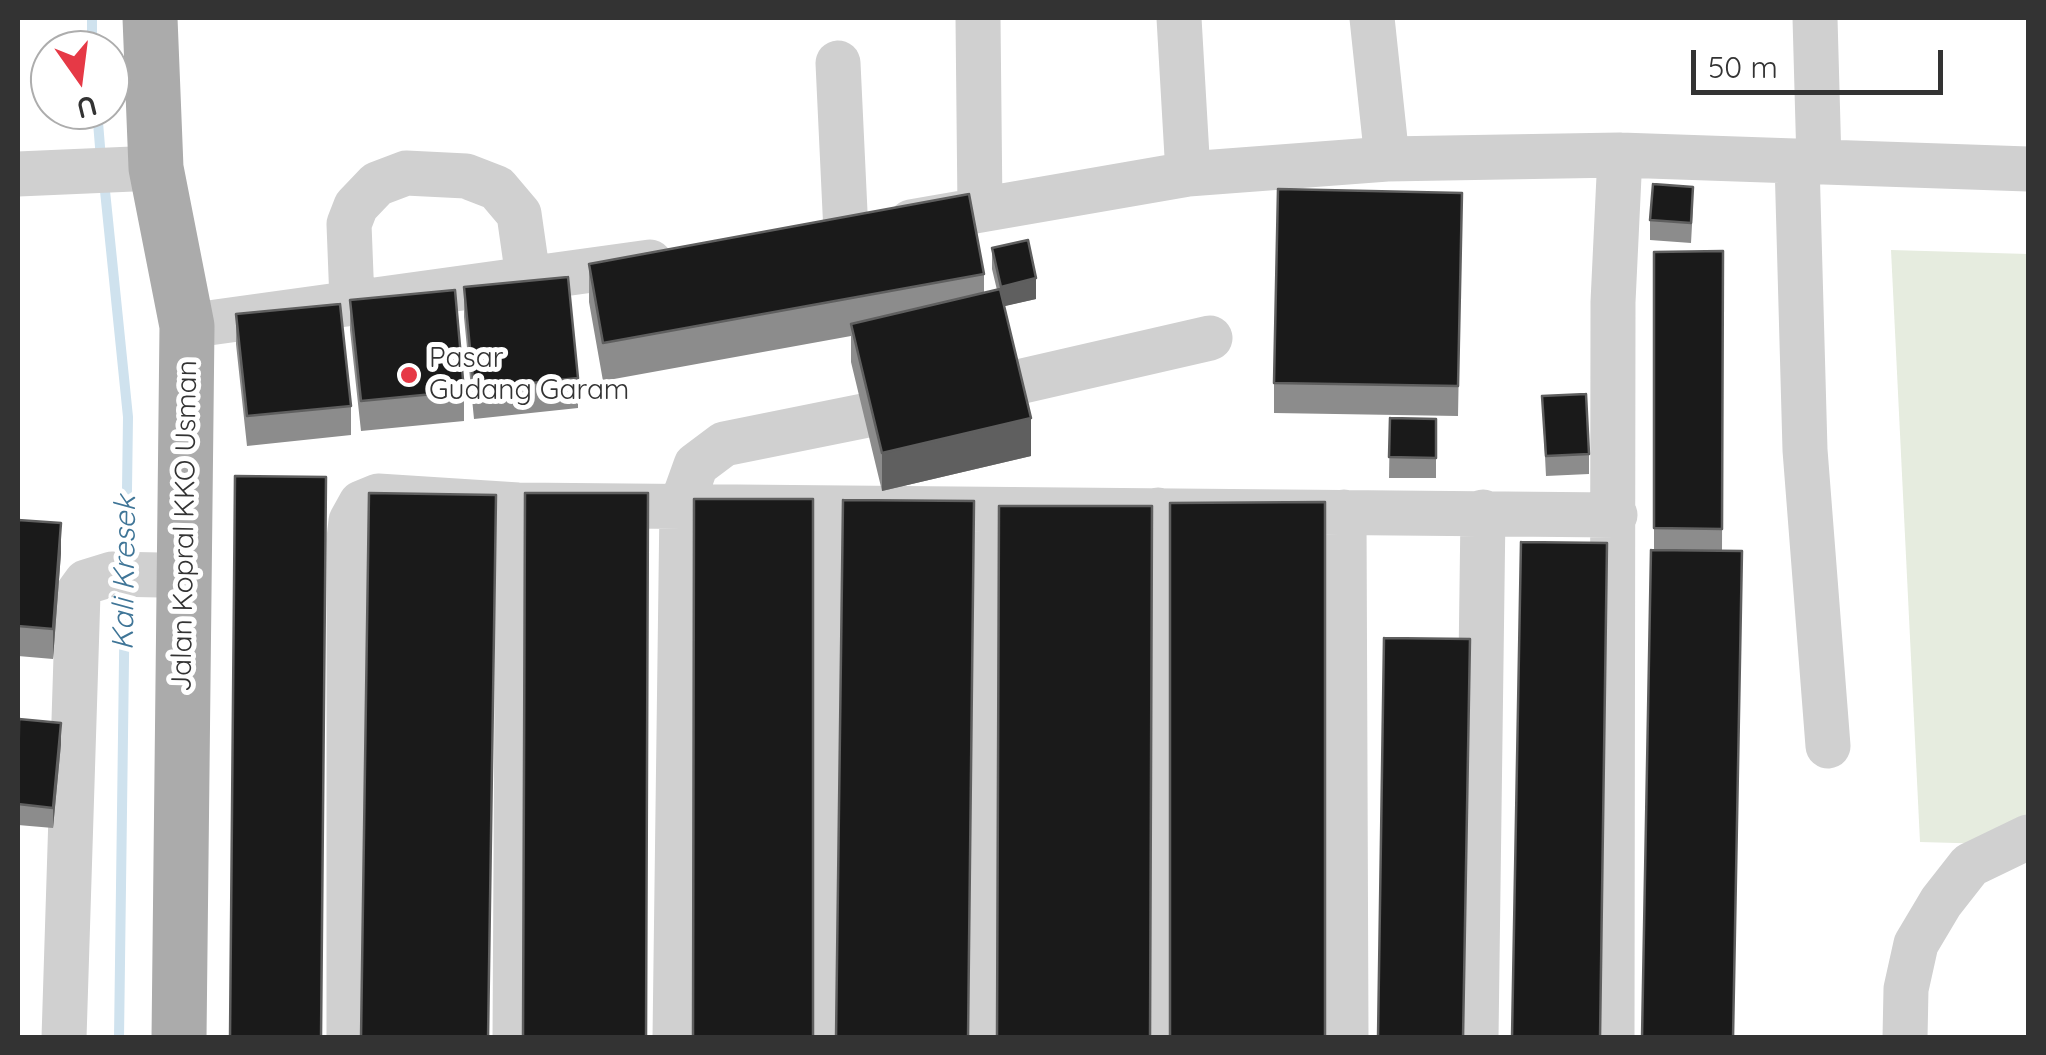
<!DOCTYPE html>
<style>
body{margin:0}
#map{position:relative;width:2046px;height:1055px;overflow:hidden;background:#fff;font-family:Quicksand,sans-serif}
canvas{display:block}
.frame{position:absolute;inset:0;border:20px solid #333;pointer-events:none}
.north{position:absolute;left:30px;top:30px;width:100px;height:100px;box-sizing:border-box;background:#fff;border:2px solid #adadad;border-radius:50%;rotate:166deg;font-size:28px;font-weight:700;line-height:40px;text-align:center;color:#333}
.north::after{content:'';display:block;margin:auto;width:35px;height:45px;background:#e63946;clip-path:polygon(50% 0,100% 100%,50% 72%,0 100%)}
.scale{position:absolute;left:1691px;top:50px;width:252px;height:45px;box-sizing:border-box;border:5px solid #333;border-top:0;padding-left:12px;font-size:30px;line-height:35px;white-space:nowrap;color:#333;-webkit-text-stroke:8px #fff;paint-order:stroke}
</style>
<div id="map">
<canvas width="2046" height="1055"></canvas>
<div class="frame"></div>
<div class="north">U</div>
<div class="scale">50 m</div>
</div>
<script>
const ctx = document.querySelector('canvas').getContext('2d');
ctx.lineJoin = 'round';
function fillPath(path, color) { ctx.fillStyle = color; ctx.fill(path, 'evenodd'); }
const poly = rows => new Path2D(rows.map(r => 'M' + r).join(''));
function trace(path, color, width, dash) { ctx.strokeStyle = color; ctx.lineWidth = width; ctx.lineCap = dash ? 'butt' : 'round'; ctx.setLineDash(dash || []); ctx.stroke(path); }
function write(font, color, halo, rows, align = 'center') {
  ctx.font = font + ' Quicksand,sans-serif'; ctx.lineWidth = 10; ctx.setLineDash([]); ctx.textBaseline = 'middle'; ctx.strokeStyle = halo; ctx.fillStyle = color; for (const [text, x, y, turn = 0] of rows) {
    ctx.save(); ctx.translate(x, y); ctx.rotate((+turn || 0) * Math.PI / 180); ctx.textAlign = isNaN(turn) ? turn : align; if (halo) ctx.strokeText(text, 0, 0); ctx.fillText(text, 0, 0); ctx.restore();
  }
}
fillPath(poly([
 [1891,250,2028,254,2028,845,1920,842]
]), '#e6ecdf');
trace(poly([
 [92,50,92,18],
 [97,110,101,159],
 [104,181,128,417,126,562],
 [119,1038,125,584]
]), '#cfe2ee', 10);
trace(poly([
 [978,18,980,210],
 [1179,18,1188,174],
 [1372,18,1387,159],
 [1815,18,1819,162],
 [838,63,846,233],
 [1797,162,1805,450,1828,746],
 [18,174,156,168],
 [911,222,1188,174,1387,159,1620,155,2028,169],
 [352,301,349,224,356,206,377,184,406,173,466,176,497,188,519,214,528,277],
 [187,326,650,262],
 [1014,383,1210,338],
 [1344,512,1346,1038],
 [64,1038,78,593,86,582,112,574,160,575,185,582],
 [349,1038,349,539,351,521,361,503,378,496,518,505,1615,515],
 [515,1038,518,505],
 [675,1038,682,504,696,465,724,444,863,416],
 [827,1038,831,508],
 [982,1038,987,511],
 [1155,1038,1158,510],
 [1476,1038,1483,512],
 [1612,1038,1613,302,1620,155],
 [1905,1038,1906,989,1916,944,1941,902,1970,865,2028,837]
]), '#d0d0d0', 45);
trace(poly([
 [150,18,156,168,187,326,179,1038]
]), '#ababab', 55);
fillPath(poly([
 [1462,193,1458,416,1274,413,1274,383],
 [1693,207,1691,243,1650,240,1650,220],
 [992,248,1036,299,1004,306,1031,456,882,491,851,362,851,336,603,381,589,302,589,264,984,274,984,293,997,290,992,269],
 [1723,251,1722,551,1654,550,1654,252],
 [464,287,578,378,578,408,474,419,464,317],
 [350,300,464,391,464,421,361,431,350,330],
 [236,314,351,406,351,435,247,446,236,344],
 [1542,396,1589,454,1589,474,1546,476],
 [1390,418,1436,419,1436,478,1389,478],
 [18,520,61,553,53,659,18,656],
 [18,733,61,744,53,828,18,825]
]), '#8c8c8c');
fillPath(poly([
 [1036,278,1036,299,1001,307,1001,287],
 [1031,418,1031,456,882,491,882,453],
 [61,523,61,553,53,659,53,629],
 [61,723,61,744,53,828,53,808]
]), '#5f5f5f');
const building = poly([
 [1653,184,1693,187,1691,223,1650,220,1653,184],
 [1278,189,1462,193,1458,386,1274,383,1278,189],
 [969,194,984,274,603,343,589,264,969,194],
 [1028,240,1036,278,1001,287,992,248,1028,240],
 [1723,251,1722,529,1654,528,1654,252,1723,251],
 [568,277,578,378,474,389,464,287,568,277],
 [1000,289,1031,418,882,453,851,324,1000,289],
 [455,290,464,391,361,401,350,300,455,290],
 [340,304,351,406,247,416,236,314,340,304],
 [1586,394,1589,454,1546,456,1542,396,1586,394],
 [1390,418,1436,419,1436,458,1389,457,1390,418],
 [235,476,326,477,321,1038,230,1038,235,476],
 [369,493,496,495,488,1038,361,1038,369,493],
 [525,493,648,493,646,1038,523,1038,525,493],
 [694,499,813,499,813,1038,693,1038,694,499],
 [843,500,974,501,968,1038,836,1038,843,500],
 [1325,502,1325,1038,1170,1038,1170,503,1325,502],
 [999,506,1152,506,1150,1038,997,1038,999,506],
 [18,520,61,523,53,629,18,626,18,520],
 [1521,542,1607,543,1600,1038,1512,1038,1521,542],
 [1651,550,1742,551,1733,1038,1642,1038,1651,550],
 [1384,638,1470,639,1463,1038,1378,1038,1384,638],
 [19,719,61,723,53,808,18,804,19,719]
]);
fillPath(building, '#1a1a1a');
trace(building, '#5f5f5f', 2.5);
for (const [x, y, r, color] of [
 [409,375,10,"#e63946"]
]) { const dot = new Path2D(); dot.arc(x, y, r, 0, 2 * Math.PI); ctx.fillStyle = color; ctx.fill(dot); trace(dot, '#fff', 4); }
write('28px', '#333', '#fff', [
 ["Pasar",429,359],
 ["Gudang Garam",429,391]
], 'left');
write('28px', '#333', '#fff', [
 ["Jalan Kopral KKO Usman",185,526,-89]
]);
write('italic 30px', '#3f7597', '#fff', [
 ["Kali Kresek",125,573,-89]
]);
</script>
